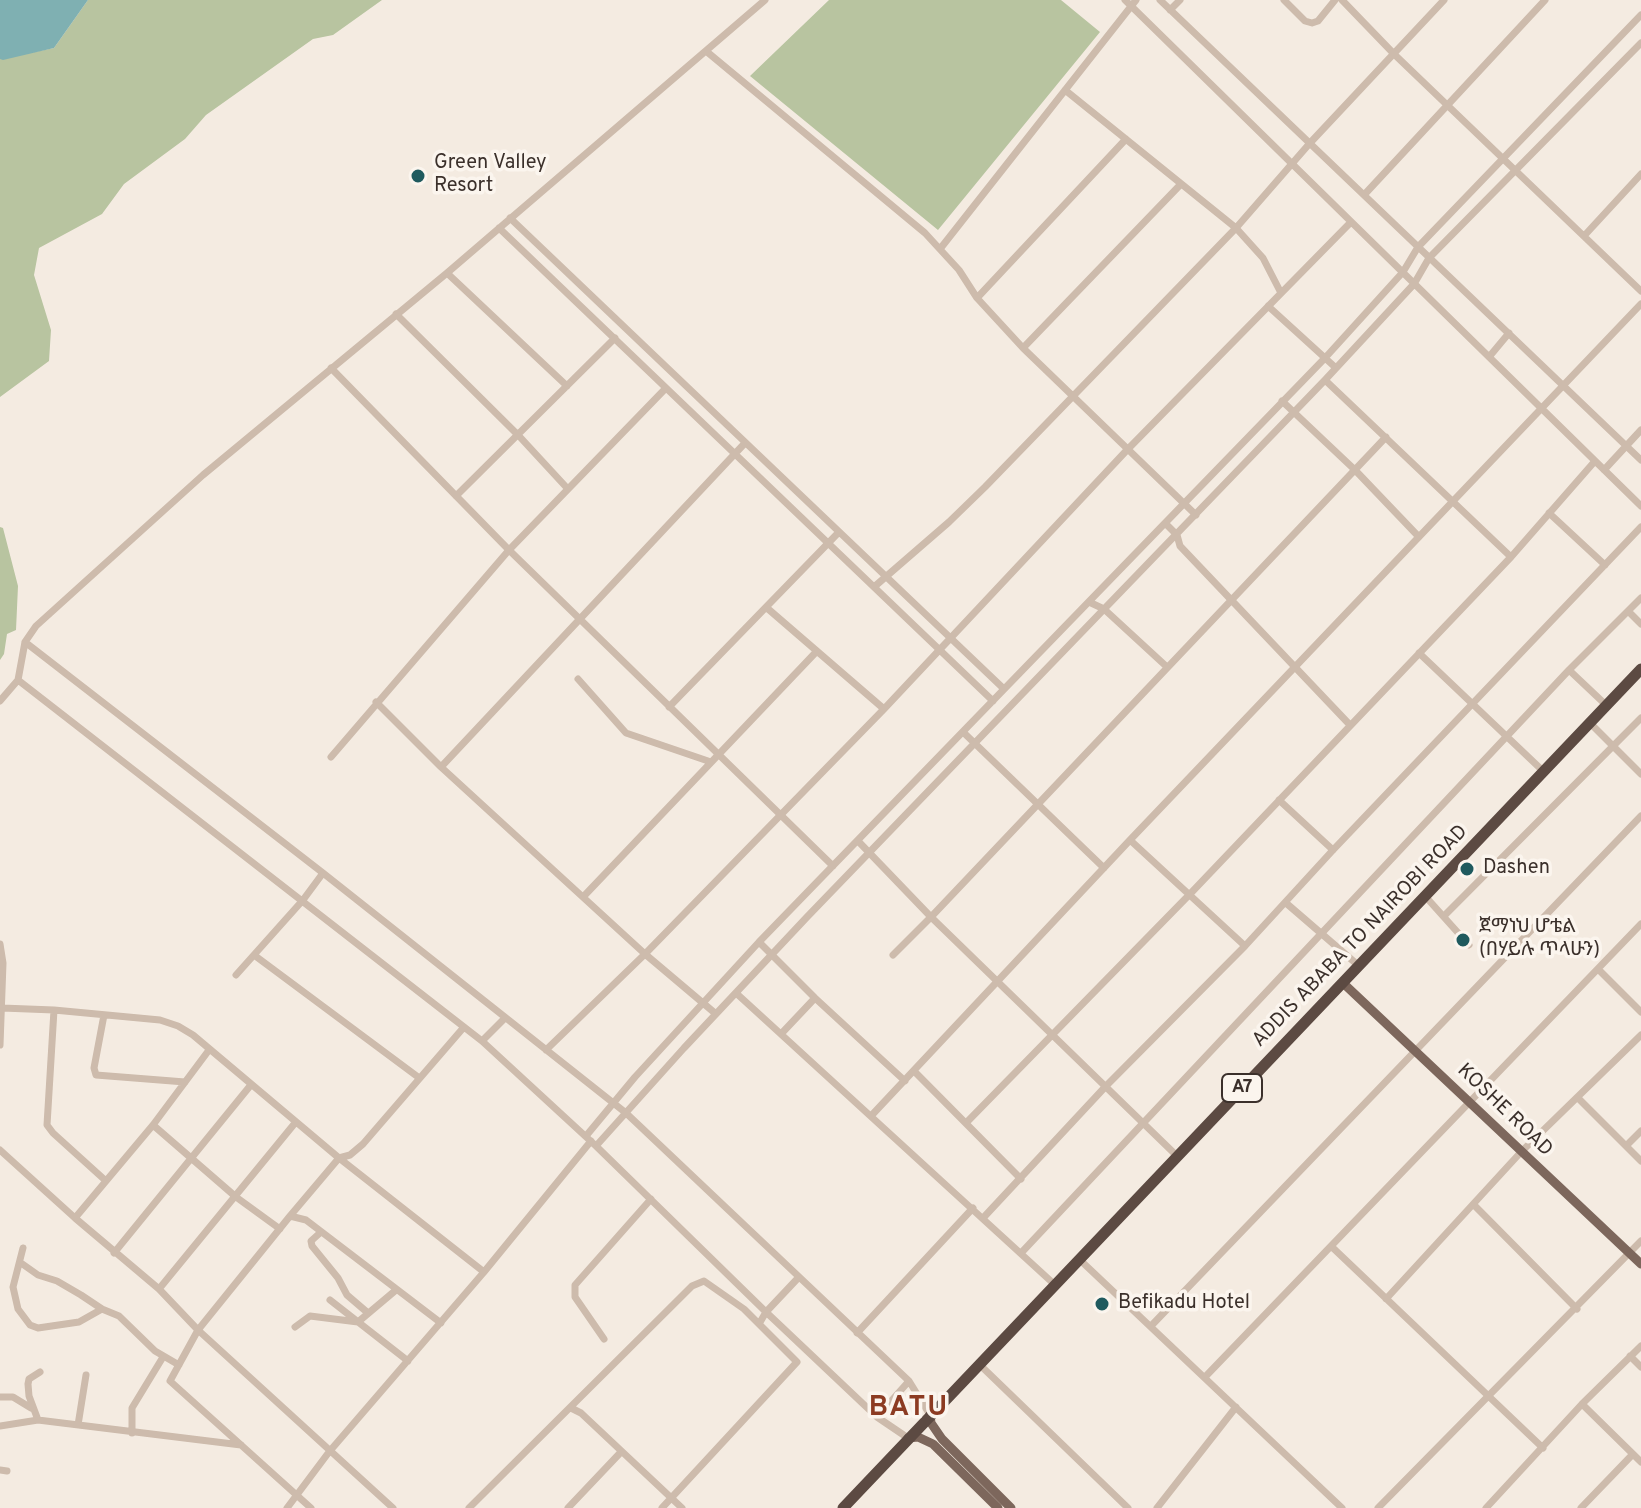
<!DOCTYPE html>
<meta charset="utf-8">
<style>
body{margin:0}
canvas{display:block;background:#f4ebe1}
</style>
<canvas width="1641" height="1508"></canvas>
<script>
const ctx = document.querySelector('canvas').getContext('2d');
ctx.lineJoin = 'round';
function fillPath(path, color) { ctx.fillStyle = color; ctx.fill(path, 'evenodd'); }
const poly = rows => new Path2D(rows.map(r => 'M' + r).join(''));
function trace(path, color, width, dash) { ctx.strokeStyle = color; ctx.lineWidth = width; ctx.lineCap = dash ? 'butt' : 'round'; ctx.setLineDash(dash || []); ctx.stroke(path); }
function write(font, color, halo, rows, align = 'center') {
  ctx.font = font + ' Overpass,"Noto Sans Ethiopic",sans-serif'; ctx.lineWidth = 7; ctx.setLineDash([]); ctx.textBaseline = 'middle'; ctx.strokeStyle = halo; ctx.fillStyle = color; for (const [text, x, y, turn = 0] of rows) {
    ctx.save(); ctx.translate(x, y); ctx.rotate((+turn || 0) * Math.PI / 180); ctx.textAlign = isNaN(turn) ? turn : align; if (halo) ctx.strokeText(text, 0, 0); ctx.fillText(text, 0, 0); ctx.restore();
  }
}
fillPath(poly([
 [88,0,382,0,333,35,313,39,206,115,185,139,124,184,102,214,39,248,34,275,51,330,49,361,0,397,0,59,54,48],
 [829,0,1061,0,1100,32,938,230,750,76],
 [0,527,3,528,18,586,16,630,7,634,4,654,0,660]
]), '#b8c4a0');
fillPath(poly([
 [0,0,88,0,54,48,3,60,0,59]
]), '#7fb0b2');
trace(poly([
 [1125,0,1641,506],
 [1160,0,1641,460],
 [1284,0,1305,21,1312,23,1318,21,1335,0],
 [1342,0,1395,55,1641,291],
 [1170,10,1180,0],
 [706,51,925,233,959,270,977,298,1023,348,1196,515],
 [1065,90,1236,228,1263,258,1281,293],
 [1364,195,1545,0],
 [510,218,1004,689],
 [499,228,993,701],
 [1584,236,1641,174],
 [940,249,1136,0],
 [447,273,567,386],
 [977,298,1126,139],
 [1268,306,1336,368],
 [396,314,519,436,567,488],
 [1023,348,1181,184],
 [1489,357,1509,333],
 [331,368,509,550,833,866],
 [1325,380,1511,557],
 [1282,401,1355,470,1419,537],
 [1604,470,1641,430],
 [456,496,615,338],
 [1549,513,1605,565],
 [1166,524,1177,535,1180,546,1350,725],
 [874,587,949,522,985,487,1236,228,1310,143,1444,0],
 [1089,602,1104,609,1167,667],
 [767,608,884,709],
 [1628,611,1641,624],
 [25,642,323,873,626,1113,909,1381,930,1415],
 [1419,653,1543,771],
 [1569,670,1606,705],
 [578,679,626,733,711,762],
 [18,680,482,1041,596,1146,766,1312,877,1417,908,1438],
 [0,701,18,680,25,642,36,626,203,475,447,273,765,0],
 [376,702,441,767,645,954,716,1014],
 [669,707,839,532],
 [1589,722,1641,774],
 [963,732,1104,868],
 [331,757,509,550,666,388],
 [441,767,745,443],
 [1279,800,1333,850],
 [1130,840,1245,946],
 [858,841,931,917,1177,1156],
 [584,896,817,651],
 [1425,896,1469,945],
 [1286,903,1359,966],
 [1444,916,1641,718],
 [759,942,815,998,905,1081],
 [0,944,3,963,0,1045],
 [254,955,418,1077],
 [893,955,931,917,1386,437],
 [1598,969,1641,1012],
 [236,975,303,900,323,873],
 [736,993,1054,1284],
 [2,1008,54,1010,160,1020,178,1026,193,1035,339,1158,484,1272],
 [54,1010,47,1125,53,1133,106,1181],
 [104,1015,94,1068,96,1075,185,1082],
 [781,1034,815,998],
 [482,1041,505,1018],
 [546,1050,645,954,884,709,1127,450,1351,222],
 [914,1071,1021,1179],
 [1578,1098,1641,1161],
 [871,1116,1130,840,1641,304],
 [966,1123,1190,894,1511,557,1595,461],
 [153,1125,236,1197,280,1229],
 [586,1136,635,1077,759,942,1325,358,1403,272,1418,247,1641,15],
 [596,1146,684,1048,807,917,1325,380,1414,284,1429,258,1641,43],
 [1626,1146,1641,1131],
 [0,1150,75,1218,159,1289,198,1330,393,1508],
 [1474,1205,1577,1309],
 [290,1216,306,1220,441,1323],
 [984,1217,1106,1086,1245,946,1333,850,1641,527],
 [75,1218,153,1125,209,1050],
 [321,1232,311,1241,312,1246,338,1278,347,1295,368,1313],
 [1332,1247,1543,1448],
 [1022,1252,1569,670,1641,598],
 [114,1253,250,1086],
 [1079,1259,1342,1508],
 [21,1263,38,1275,57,1281,81,1295,102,1309,79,1322,38,1328,30,1325,18,1309,13,1287,23,1248],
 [159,1289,295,1123],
 [1386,1299,1521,1152,1641,1035],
 [330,1300,408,1361],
 [102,1309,119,1316,155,1351,179,1365],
 [759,1324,766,1312,799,1277],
 [1151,1326,1641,816],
 [295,1327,310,1316,358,1322,396,1290],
 [857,1333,973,1208],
 [604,1339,575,1297,575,1285,651,1199],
 [1630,1356,1641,1367],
 [979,1364,1128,1508],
 [1205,1377,1641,924],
 [0,1397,13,1397,31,1408],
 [1582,1404,1641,1462],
 [571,1408,581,1413,682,1508],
 [877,1417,909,1381],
 [38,1420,29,1396,28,1384,29,1379,40,1372],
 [78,1425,86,1375],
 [0,1426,38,1420,241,1445],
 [132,1433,132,1408,163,1357],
 [0,1470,7,1471],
 [287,1508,329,1452,484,1272,591,1141],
 [311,1508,170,1381,198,1330,290,1216,339,1158,350,1155,363,1144,464,1027],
 [469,1508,692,1286,704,1281,744,1309,797,1362,662,1508],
 [568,1508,621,1452],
 [1157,1508,1236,1407],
 [1378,1508,1641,1241],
 [1486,1508,1582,1404,1641,1346],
 [1581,1508,1633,1454]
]), '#cdbbac', 7);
trace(poly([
 [1343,983,1641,1264],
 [930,1415,931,1423,942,1439,1011,1508],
 [908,1438,918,1437,933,1444,998,1508]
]), '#7d675c', 9);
trace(poly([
 [843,1508,1641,669]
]), '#5c4a42', 11);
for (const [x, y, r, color] of [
 [418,176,8,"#1f5a5e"],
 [1467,869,8,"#1f5a5e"],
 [1463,940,8,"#1f5a5e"],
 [1102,1304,8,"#1f5a5e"]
]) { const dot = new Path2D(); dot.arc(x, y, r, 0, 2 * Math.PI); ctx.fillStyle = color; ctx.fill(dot); trace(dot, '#fbf5ee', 3); }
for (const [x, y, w] of [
 [1242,1088,40]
]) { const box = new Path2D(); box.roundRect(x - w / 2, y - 14, w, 28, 6); ctx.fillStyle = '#fbf5ee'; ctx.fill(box); trace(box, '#3b302b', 2); }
write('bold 18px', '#3b302b', null, [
 ["A7",1242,1088]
]);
write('20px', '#3b302b', '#fbf5ee', [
 ["Green Valley",434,164],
 ["Resort",434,187],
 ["Dashen",1483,869],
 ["ጀማነህ ሆቴል",1479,928],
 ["(በሃይሉ ጥላሁን)",1479,951],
 ["Befikadu Hotel",1118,1304]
], 'left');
write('20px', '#3b302b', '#fbf5ee', [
 ["ADDIS ABABA TO NAIROBI ROAD",1361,937,-46],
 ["KOSHE ROAD",1504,1111,44]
]);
ctx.letterSpacing = '2px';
write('bold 28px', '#8c3b22', '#fbf5ee', [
 ["BATU",909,1409]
]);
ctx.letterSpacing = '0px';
</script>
